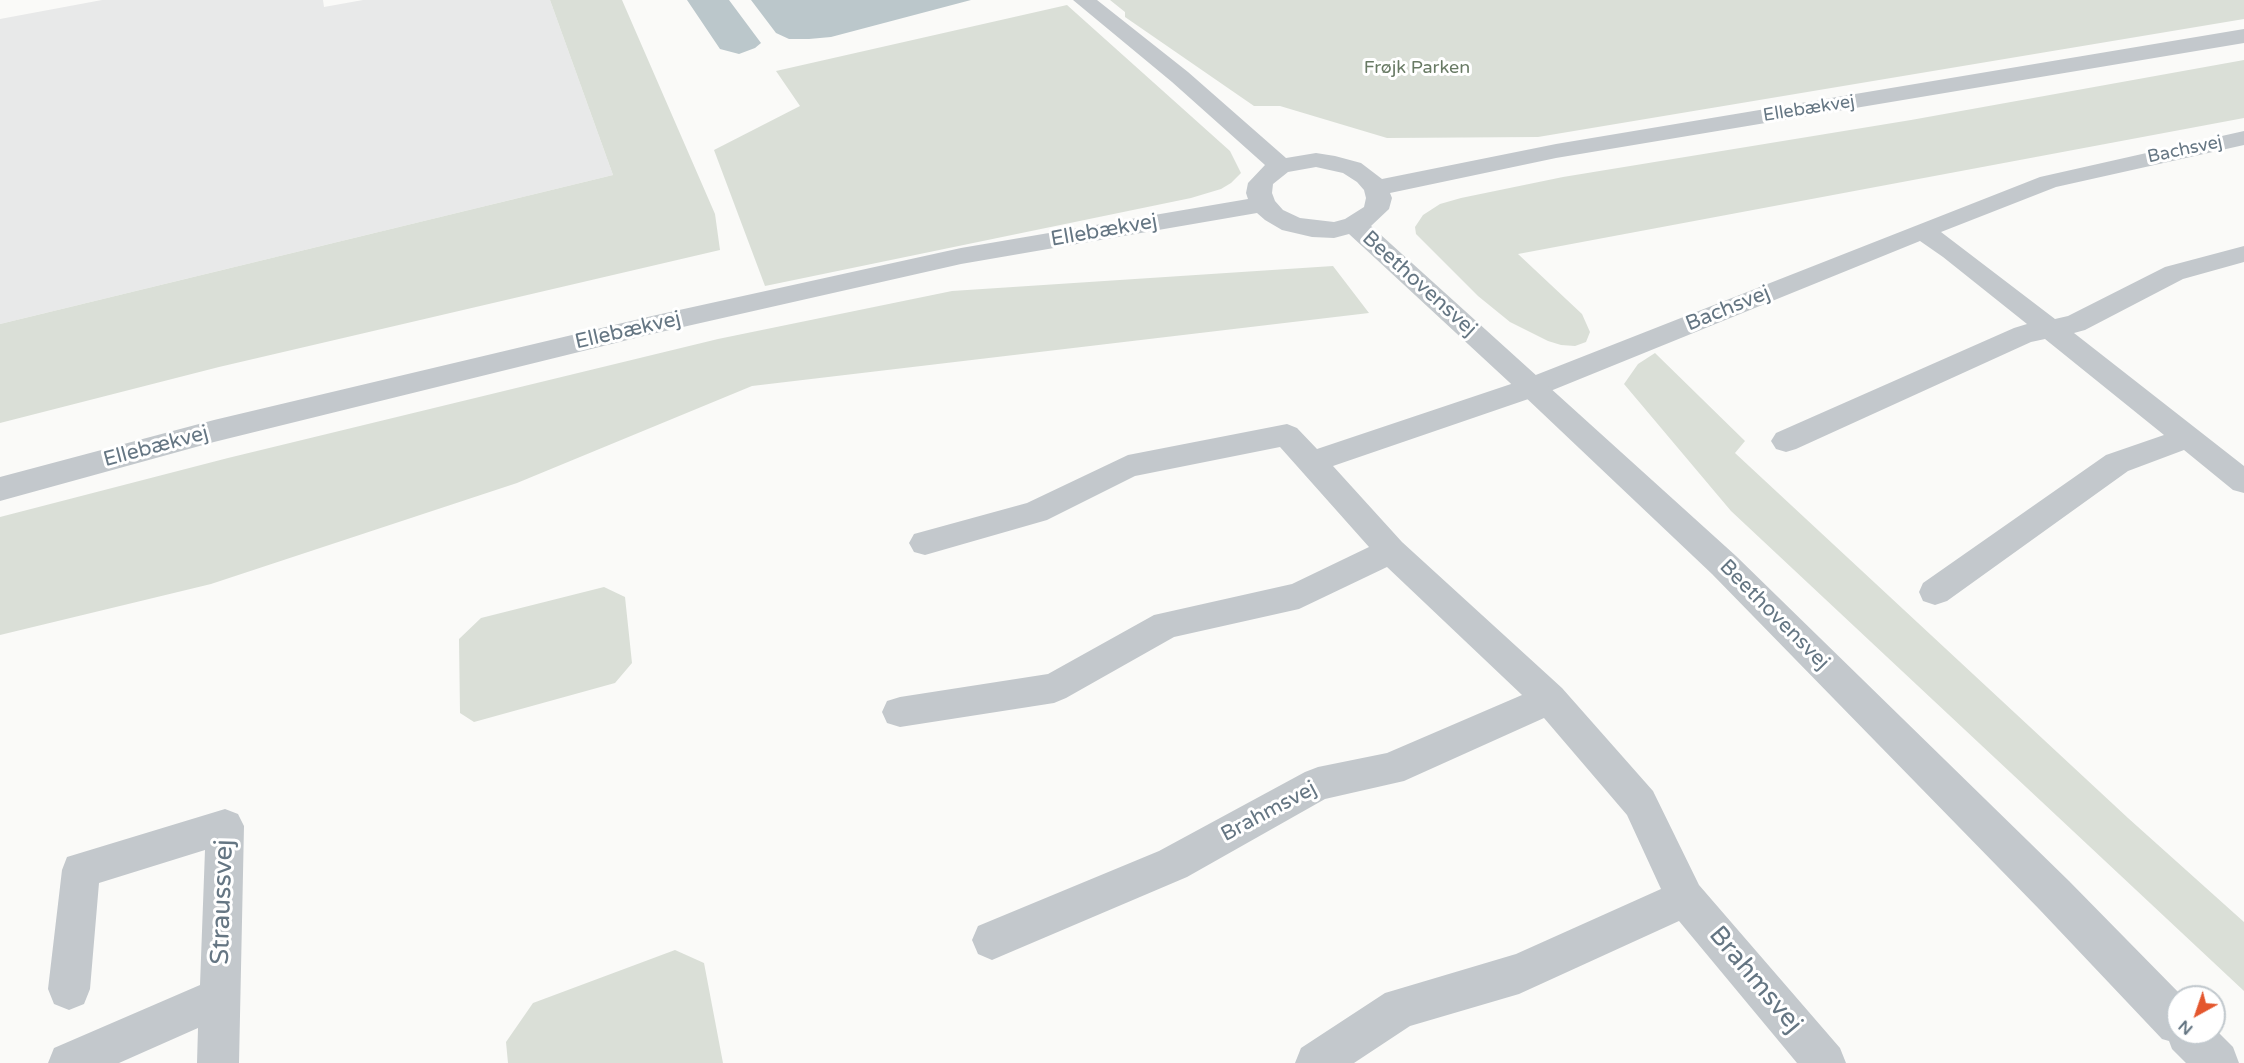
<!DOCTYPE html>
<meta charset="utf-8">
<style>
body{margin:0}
#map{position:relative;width:2244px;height:1063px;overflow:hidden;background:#fafaf8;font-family:"Varela Round",sans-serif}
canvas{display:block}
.north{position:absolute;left:2166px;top:985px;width:60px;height:60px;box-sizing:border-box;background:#fff;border:2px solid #c1c8cd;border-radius:50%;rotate:220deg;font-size:16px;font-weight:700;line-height:24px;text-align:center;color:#657683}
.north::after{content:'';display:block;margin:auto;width:21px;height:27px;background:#e4572e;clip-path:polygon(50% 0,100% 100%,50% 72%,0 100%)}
</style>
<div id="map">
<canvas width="2244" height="1063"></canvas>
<div class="north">N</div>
</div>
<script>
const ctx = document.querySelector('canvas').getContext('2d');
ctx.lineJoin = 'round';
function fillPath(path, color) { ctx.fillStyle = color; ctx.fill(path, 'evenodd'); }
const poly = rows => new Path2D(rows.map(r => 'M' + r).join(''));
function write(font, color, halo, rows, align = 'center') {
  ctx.font = font + ' "Varela Round",sans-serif'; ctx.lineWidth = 6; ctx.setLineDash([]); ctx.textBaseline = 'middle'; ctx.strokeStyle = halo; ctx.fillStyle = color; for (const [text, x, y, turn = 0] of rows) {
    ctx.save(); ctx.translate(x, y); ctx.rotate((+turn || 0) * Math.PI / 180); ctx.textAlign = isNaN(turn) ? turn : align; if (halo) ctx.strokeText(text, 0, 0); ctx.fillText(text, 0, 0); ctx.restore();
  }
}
fillPath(poly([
 [102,0,323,0,324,7,363,0,550,0,613,175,0,324,0,19]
]), '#e8e9e9');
fillPath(poly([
 [550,0,622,0,715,214,720,250,219,367,0,423,0,324,613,175],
 [1110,0,2244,0,2244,19,1538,137,1387,138,1280,106,1254,106,1125,17,1125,12],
 [1067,5,1230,151,1241,173,1231,183,1221,189,1191,198,765,286,714,150,800,106,776,71],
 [2244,60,2244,118,1518,254,1582,314,1590,332,1586,342,1575,346,1561,345,1548,341,1510,322,1478,296,1416,234,1415,227,1423,215,1440,204,1461,198,1563,177,1911,120],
 [1333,266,1369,313,752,386,517,483,211,584,0,635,0,517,228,458,718,339,952,291],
 [1655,353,1745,441,1735,453,2128,818,2244,922,2244,991,1731,511,1624,384,1638,364],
 [604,587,625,597,632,663,615,683,474,722,460,713,459,639,481,618],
 [675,950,704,963,723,1063,508,1063,506,1042,533,1003]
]), '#dadfd7');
fillPath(poly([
 [687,0,729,0,761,43,755,48,739,54,720,49],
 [751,0,971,0,831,37,809,39,789,39,776,33]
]), '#bbc7cb');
fillPath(poly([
 [2244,131,2244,145,2056,187,1941,232,2055,319,2068,316,2165,267,2244,246,2244,262,2183,279,2085,330,2074,333,2244,466,2244,493,2233,490,2184,450,2128,471,1947,601,1935,605,1923,601,1919,592,1923,583,2106,455,2164,435,2045,339,2031,342,1796,449,1786,452,1776,449,1771,441,1776,433,2014,328,2027,324,1943,257,1920,241,1543,394,1333,466,1402,542,1562,688,1653,791,1699,885,1840,1048,1846,1063,1797,1063,1679,921,1519,994,1410,1026,1354,1063,1295,1063,1301,1048,1385,993,1516,954,1661,889,1627,815,1544,718,1404,781,1325,799,1187,877,1006,954,992,960,978,954,972,940,978,926,1159,851,1305,772,1318,767,1387,753,1522,695,1387,567,1299,609,1174,637,1066,698,1054,703,900,727,887,723,882,712,887,701,900,697,1048,674,1154,615,1292,584,1369,547,1280,447,1135,476,1047,520,925,555,914,552,909,543,914,534,1027,503,1128,455,1287,424,1297,428,1317,449,1523,380,2040,177,2244,131],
 [225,809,238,814,244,826,239,1063,197,1063,198,1028,119,1063,48,1063,54,1048,200,985,205,850,99,883,90,989,84,1004,69,1010,54,1004,48,989,62,870,67,857,225,809]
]), '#c3c8cc');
fillPath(poly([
 [1073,0,1097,0,1188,72,1286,158,1316,153,1335,156,1361,163,1382,179,1556,144,2244,29,2244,43,1556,158,1390,193,1392,198,1389,209,1371,226,1736,556,2069,881,2183,997,2178,997,2178,1033,2214,1033,2214,1028,2233,1047,2239,1063,2186,1063,2172,1049,2169,1041,2162,1039,2039,909,1712,574,1522,394,1349,234,1334,238,1312,237,1282,230,1265,220,1257,213,961,264,652,334,214,442,0,501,0,477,214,420,652,316,961,248,1248,199,1246,193,1248,183,1265,165,1172,82,1073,0],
 [1316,167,1343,173,1357,182,1364,190,1366,198,1364,207,1345,219,1334,222,1300,218,1283,210,1275,201,1272,193,1273,184,1288,172,1316,167]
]), '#c3c8cc');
write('18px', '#687a64', '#fff', [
 ["Frøjk Parken",1417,68]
]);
write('18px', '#657683', '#fff', [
 ["Ellebækvej",1809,109,-9],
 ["Bachsvej",2185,150,-12]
]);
write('21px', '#657683', '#fff', [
 ["Ellebækvej",1104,231,-10],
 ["Beethovensvej",1419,284,42],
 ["Bachsvej",1728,309,-22],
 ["Ellebækvej",628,331,-13],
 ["Ellebækvej",156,447,-15],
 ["Beethovensvej",1774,615,45],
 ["Brahmsvej",1269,812,-28]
]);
write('26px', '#657683', '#fff', [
 ["Straussvej",223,902,-88],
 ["Brahmsvej",1755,980,50]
]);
</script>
